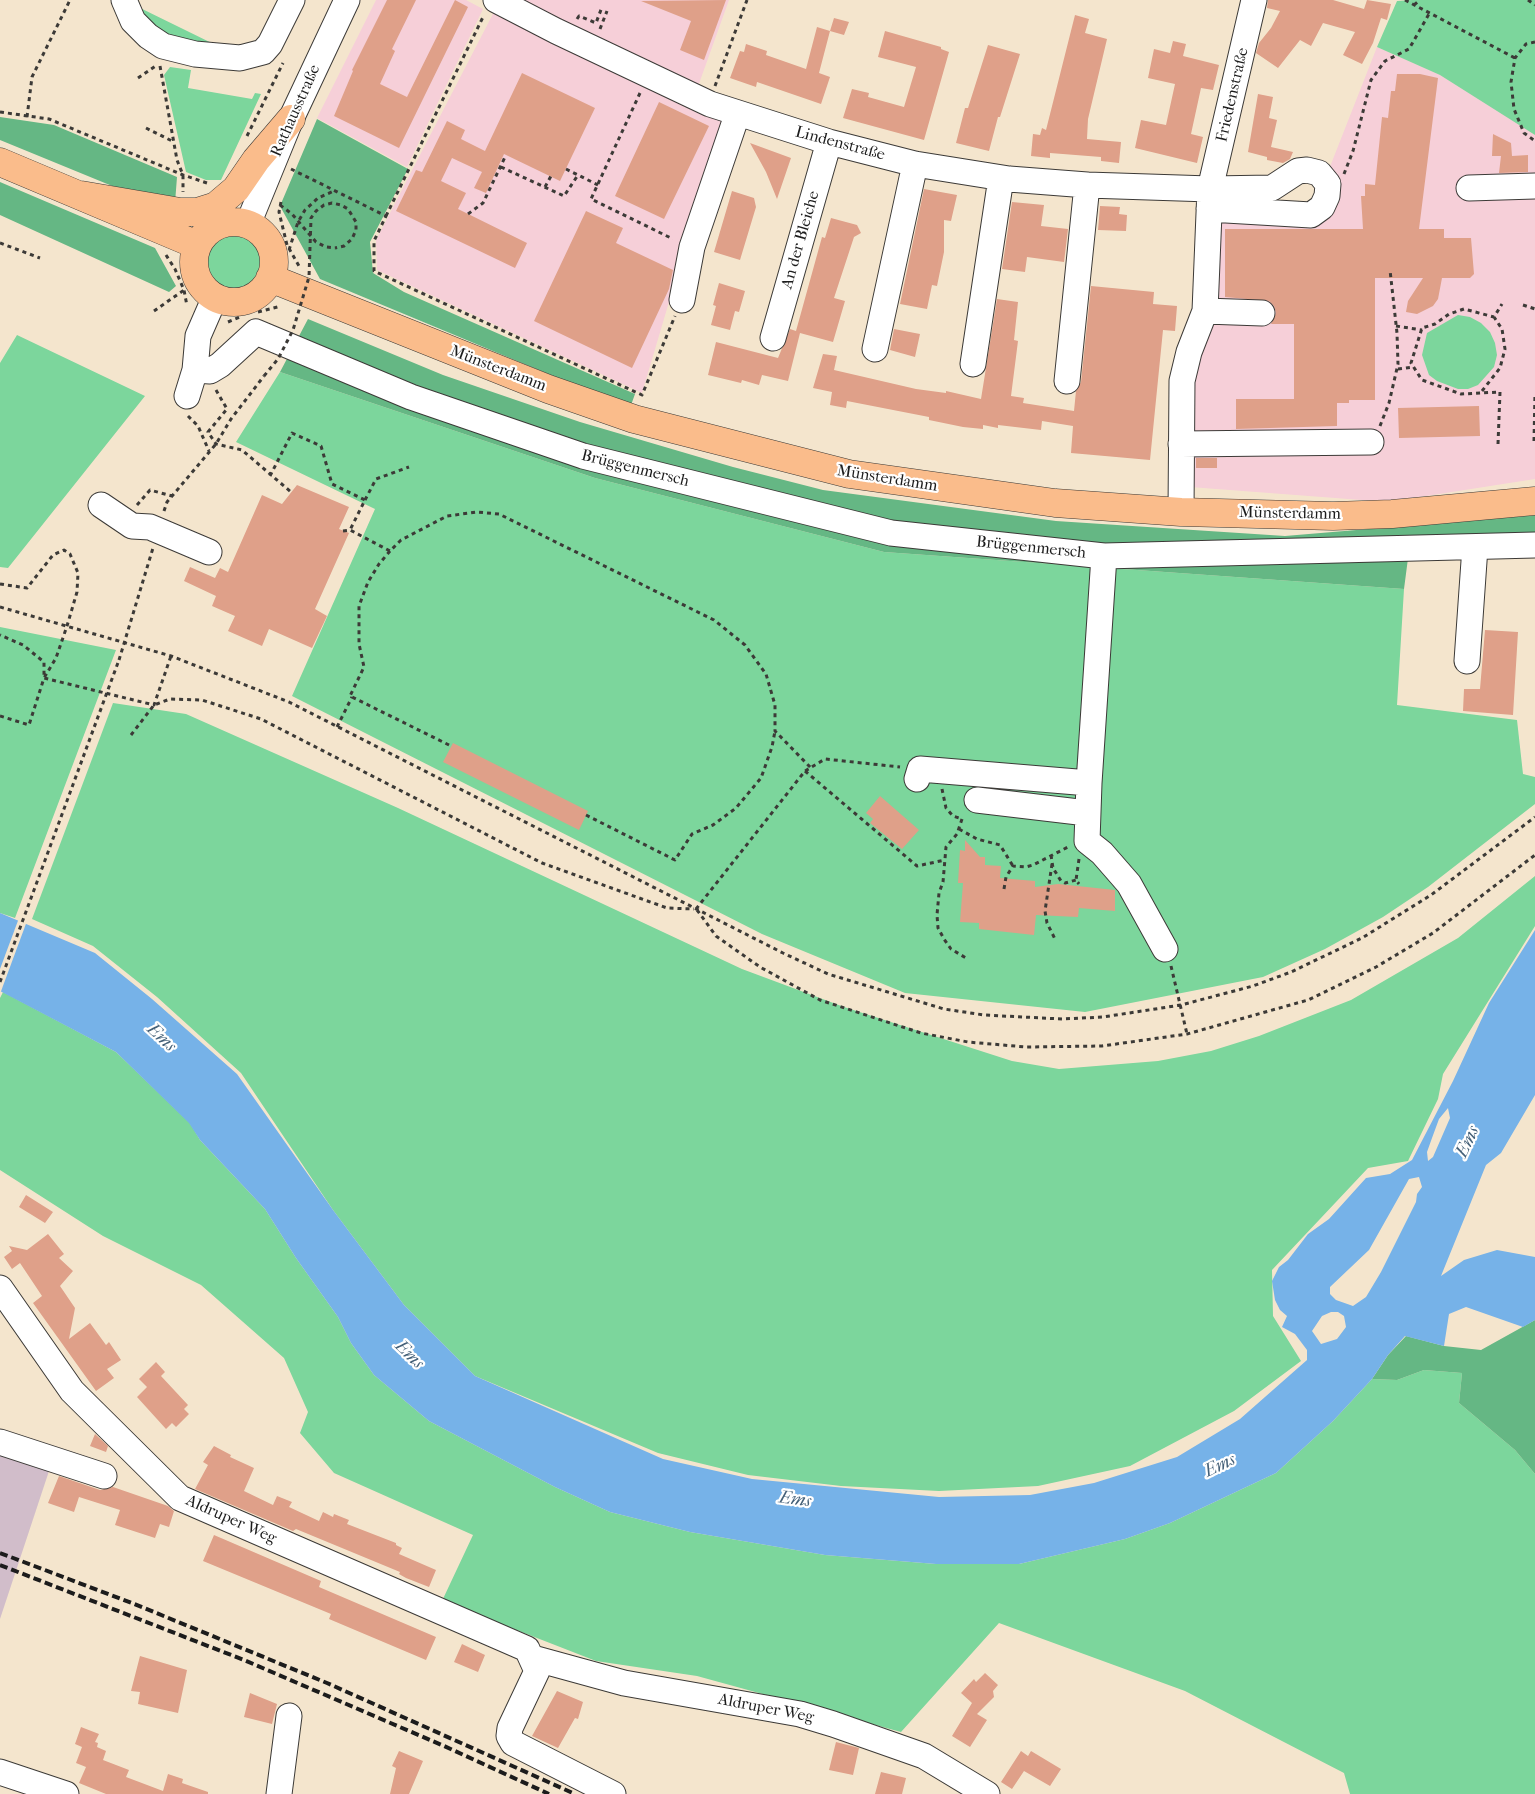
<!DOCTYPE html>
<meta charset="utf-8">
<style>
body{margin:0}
canvas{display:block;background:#f4e5cd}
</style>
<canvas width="1535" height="1794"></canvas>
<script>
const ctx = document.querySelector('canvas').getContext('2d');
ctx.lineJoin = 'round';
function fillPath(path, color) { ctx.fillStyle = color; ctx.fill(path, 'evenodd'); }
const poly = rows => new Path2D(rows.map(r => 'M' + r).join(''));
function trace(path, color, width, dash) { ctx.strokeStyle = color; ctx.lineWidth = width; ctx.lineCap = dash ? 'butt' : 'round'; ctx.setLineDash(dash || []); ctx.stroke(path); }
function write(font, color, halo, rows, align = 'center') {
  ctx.font = font + ' "IM FELL French Canon",serif'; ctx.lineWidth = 4.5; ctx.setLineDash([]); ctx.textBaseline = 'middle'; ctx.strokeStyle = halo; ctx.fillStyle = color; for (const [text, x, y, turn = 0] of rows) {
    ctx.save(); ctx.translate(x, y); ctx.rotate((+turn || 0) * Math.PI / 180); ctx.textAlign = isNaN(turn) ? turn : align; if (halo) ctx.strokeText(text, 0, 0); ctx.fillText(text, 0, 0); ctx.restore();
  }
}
fillPath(poly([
 [376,0,466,0,483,9,407,167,317,118],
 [483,0,729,0,691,106,723,120,642,393,377,270,376,240,496,8],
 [1377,47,1485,94,1535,135,1535,479,1388,502,1190,487,1190,387,1210,210,1311,215]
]), '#f6cfd8');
fillPath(poly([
 [0,1453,49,1471,0,1619]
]), '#d1bdca');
fillPath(poly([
 [1412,0,1535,0,1535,135,1440,75,1377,47,1397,1],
 [132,4,230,52,172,44],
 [170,67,191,70,188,88,252,99,255,93,261,94,221,180,206,180,186,172,164,75],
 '204 262a29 29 0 1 1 58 0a29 29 0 1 1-58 0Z',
 [1458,315,1470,317,1481,323,1490,332,1495,343,1497,355,1494,367,1478,385,1468,389,1458,389,1437,381,1429,375,1422,355,1427,333],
 [17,335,145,396,8,568,0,567,0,363],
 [280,372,595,478,884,552,1404,589,1397,705,1517,720,1523,774,1535,777,1535,804,1428,887,1383,917,1325,949,1263,977,1085,1012,905,993,762,934,292,696,375,509,236,442],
 [0,627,116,650,15,918,0,913],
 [113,703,186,714,398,808,742,969,844,1007,1012,1061,1059,1069,1158,1061,1211,1051,1259,1036,1351,1000,1458,938,1535,876,1535,926,1443,1074,1438,1099,1408,1161,1368,1168,1272,1270,1273,1316,1301,1361,1234,1411,1130,1466,1038,1486,939,1491,841,1486,748,1475,658,1453,475,1376,404,1305,333,1210,241,1073,157,997,93,946,32,919],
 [3,992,116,1052,190,1123,200,1140,265,1209,296,1258,338,1317,351,1343,374,1375,429,1421,555,1487,610,1512,690,1532,825,1555,936,1564,1019,1564,1125,1539,1170,1523,1276,1473,1333,1421,1372,1379,1397,1380,1424,1370,1462,1373,1459,1403,1515,1450,1535,1474,1535,1794,1350,1794,1344,1773,1185,1691,999,1623,901,1732,697,1676,596,1661,442,1601,473,1535,334,1473,300,1433,308,1412,284,1358,201,1285,103,1236,0,1170,0,998]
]), '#7cd69c');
fillPath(poly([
 [0,117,54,125,177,177,175,203,139,197,0,140],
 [317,119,408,169,370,242,373,273,404,292,635,394,630,408,320,279,280,206],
 [0,182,155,248,176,286,169,292,0,215],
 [308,319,443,375,580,422,733,467,823,490,1056,521,1285,536,1535,515,1535,538,1410,543,1404,589,884,552,595,478,280,372],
 [1535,1320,1535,1474,1515,1450,1459,1403,1462,1373,1424,1370,1397,1380,1372,1379,1388,1355,1406,1336,1444,1346,1481,1350]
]), '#65b784');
fillPath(poly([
 [0,913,95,953,152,999,237,1074,333,1210,404,1305,475,1376,663,1459,752,1479,939,1497,1030,1495,1094,1483,1177,1457,1240,1419,1307,1360,1307,1350,1295,1334,1282,1327,1287,1316,1280,1310,1275,1300,1272,1281,1279,1267,1288,1260,1308,1234,1329,1219,1366,1178,1390,1174,1412,1160,1453,1081,1489,1003,1535,930,1535,1095,1501,1153,1486,1165,1441,1276,1464,1260,1497,1250,1535,1257,1535,1320,1523,1327,1466,1307,1449,1314,1444,1346,1405,1336,1388,1355,1372,1379,1333,1421,1276,1473,1170,1523,1125,1539,1019,1564,936,1564,825,1555,690,1532,610,1512,555,1487,429,1421,374,1375,351,1343,338,1317,296,1258,265,1209,200,1140,189,1123,116,1052,0,991],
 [1448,1108,1450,1118,1433,1157,1428,1161,1427,1152,1432,1138,1439,1119],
 [1419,1177,1422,1187,1417,1194,1416,1202,1381,1272,1366,1297,1353,1306,1336,1300,1330,1294,1330,1287,1369,1250,1409,1179],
 [1331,1312,1338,1312,1344,1316,1346,1327,1337,1339,1321,1344,1312,1331,1322,1316]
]), '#76b2e8');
fillPath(poly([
 [19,918,27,921,0,994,0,969]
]), '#f4e5cd');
fillPath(poly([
 [387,0,416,0,392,49,395,51,380,84,407,97,455,0,468,7,399,148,334,116,353,71,352,70],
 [726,0,704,60,680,50,691,21,641,1],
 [1268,0,1333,0,1364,9,1367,0,1391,4,1387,20,1381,18,1373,43,1362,64,1343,55,1355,32,1323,23,1311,46,1300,40,1278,68,1256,53,1259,43,1271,28,1280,11,1267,8],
 [1075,15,1089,19,1085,33,1107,39,1088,119,1087,139,1121,142,1119,163,1101,161,1101,157,1050,153,1050,158,1031,156,1033,134,1040,135,1042,128,1046,130],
 [834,18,849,22,844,35,830,31],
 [817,27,830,31,819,73,830,77,821,104,757,82,756,87,730,78,740,51,744,52,746,44,767,51,766,55,806,69],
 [885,31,941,47,941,49,949,52,924,140,843,118,852,89,869,93,868,97,904,107,916,67,878,57],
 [1173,41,1186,44,1183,56,1219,65,1213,90,1201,88,1191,134,1203,137,1197,163,1135,148,1141,120,1166,125,1175,84,1148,78,1154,49,1170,53],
 [988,45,1020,54,1000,117,998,117,989,151,956,143,965,108,968,108],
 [522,73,595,108,560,181,504,154,486,193,474,188,482,172,452,158,441,181,466,193,458,209,527,243,515,268,396,211,416,170,422,172,447,121,465,130,461,139,485,151],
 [1397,74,1420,74,1438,78,1419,229,1444,229,1444,238,1471,238,1474,274,1470,278,1442,278,1438,299,1433,306,1417,314,1406,312,1408,301,1423,278,1375,278,1375,400,1349,400,1349,403,1337,403,1337,426,1236,429,1236,399,1294,399,1294,324,1271,324,1276,313,1274,306,1269,301,1225,297,1225,229,1363,229,1361,196,1365,196,1365,184,1375,185,1382,117,1388,118,1391,91,1395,91],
 [1258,94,1273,97,1269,118,1277,120,1271,147,1293,152,1290,159,1283,163,1267,160,1267,157,1248,152],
 [659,102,709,126,664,219,615,196],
 [1493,134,1511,143,1512,156,1528,155,1528,172,1499,173,1501,156,1492,156],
 [750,143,791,158,777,199,766,172],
 [924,189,957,195,951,221,944,220,944,252,937,286,932,285,927,309,900,304],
 [732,191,754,198,756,207,740,260,714,252],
 [1012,202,1044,205,1041,226,1068,229,1064,262,1027,257,1025,272,1002,269],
 [1100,206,1120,207,1119,214,1127,215,1126,231,1098,230],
 [586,211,623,228,616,243,673,270,669,289,632,368,534,321],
 [831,218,857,225,861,233,854,237,834,298,845,301,833,342,800,333,788,381,762,375,759,385,742,380,741,383,708,375,716,342,778,358,790,329,796,331,822,237,825,238],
 [719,283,745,291,739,312,735,311,730,330,711,325,716,306,713,305],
 [1091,286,1154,292,1153,304,1177,306,1175,331,1163,330,1150,460,1071,453,1073,426,1042,421,1041,430,998,425,998,428,983,425,983,429,963,427,929,420,929,417,847,401,846,408,830,405,832,392,813,388,823,354,837,356,834,370,916,389,946,393,946,391,981,399,997,299,1018,302,1014,340,1018,341,1011,396,1024,398,1023,403,1074,411,1076,391,1081,382],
 [894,329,920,334,915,357,890,350],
 [1479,406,1480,436,1399,438,1398,408],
 [1196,458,1217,458,1217,468,1196,468],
 [297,485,349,507,339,529,349,533,315,609,327,616,312,648,269,629,262,646,228,631,235,616,212,606,216,596,184,581,190,567,215,578,220,568,228,572,262,495,282,504],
 [1485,630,1518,632,1513,715,1463,711,1464,689,1480,689],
 [453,743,588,811,579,830,443,762],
 [880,796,919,830,902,849,870,823,873,819,866,813],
 [965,840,980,857,985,857,985,865,1001,866,1000,878,1035,881,1035,887,1058,884,1115,890,1115,911,1079,908,1078,917,1036,915,1034,935,979,929,979,923,960,922,963,883,958,883,960,850,965,851],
 [26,1195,53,1212,45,1223,19,1207],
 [48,1234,64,1254,59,1258,73,1271,60,1286,75,1308,69,1339,90,1323,106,1345,109,1342,121,1360,107,1369,114,1378,96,1391,33,1303,42,1296,20,1263,12,1269,4,1257,12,1251,9,1246,27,1250],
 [156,1362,165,1372,161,1376,188,1405,184,1409,189,1414,176,1427,172,1423,166,1429,137,1397,147,1387,139,1379],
 [95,1434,108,1446,106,1452,90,1446],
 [214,1446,231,1455,230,1457,254,1468,244,1491,273,1505,277,1496,292,1502,289,1507,319,1521,323,1512,333,1517,334,1514,349,1520,347,1524,396,1543,396,1545,402,1548,399,1554,436,1570,429,1587,406,1578,399,1574,400,1572,296,1529,293,1531,195,1489,208,1465,203,1462],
 [59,1476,100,1490,113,1487,168,1506,174,1511,169,1527,160,1524,155,1538,115,1525,120,1510,79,1497,74,1512,48,1503],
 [214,1535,321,1581,319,1587,436,1637,426,1660,329,1619,331,1614,203,1561],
 [462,1644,485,1655,478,1672,454,1662],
 [140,1656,187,1670,178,1713,138,1704,140,1692,131,1691],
 [985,1673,998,1685,993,1691,994,1697,977,1714,987,1720,970,1747,952,1736,972,1703,961,1693,974,1679,976,1682],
 [557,1691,583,1702,578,1719,575,1718,558,1748,532,1736],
 [250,1693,277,1704,272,1724,244,1717],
 [81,1727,99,1734,95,1742,98,1743,97,1747,106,1751,103,1760,129,1770,126,1777,163,1791,168,1774,183,1779,182,1783,208,1792,208,1794,106,1794,79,1783,86,1767,76,1763,82,1747,75,1744],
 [836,1742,859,1748,853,1775,829,1770],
 [399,1751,423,1761,409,1794,390,1794,396,1768,392,1766],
 [1021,1751,1028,1756,1031,1751,1061,1769,1050,1786,1024,1771,1012,1789,1001,1782],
 [881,1772,906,1778,902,1794,875,1794]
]), '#dfa089');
const minor = poly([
 [124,0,133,21,148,36,163,46,195,54,240,58,263,52,270,44,292,0],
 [496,0,556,31,710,104,829,142,915,164,1009,179,1087,185,1210,189,1272,188,1298,171,1307,170,1319,173,1328,184,1327,196,1322,207,1311,215,1209,209],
 [1469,188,1535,186],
 [248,224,291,119,347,0],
 [682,300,692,247,735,121,739,116],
 [1205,311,1262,313],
 [773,338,829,142],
 [875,349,915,164],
 [973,364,1001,178],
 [195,370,210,371,220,365,256,332,411,397,583,456,891,533,1104,556,1535,545],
 [1067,381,1087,185],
 [187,396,195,370,198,336,215,297],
 [1181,444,1371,442],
 [101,505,132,526,150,527,209,552],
 [1181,512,1182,381,1189,352,1205,311,1210,189,1254,0],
 [1104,556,1089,783,1087,841,1102,853,1129,884,1165,949],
 [1467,661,1475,547],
 [917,779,920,769,1089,783],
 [977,800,1087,813],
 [0,1288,72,1391,180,1498,527,1649,537,1671,510,1728,509,1736,513,1743,613,1794],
 [0,1442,104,1476],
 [533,1658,624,1683,800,1714,833,1724,924,1756,987,1794],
 [0,1772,66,1794],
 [279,1794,289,1716]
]);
const major = poly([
 [0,162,197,245],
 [81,195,180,212,197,212,216,206,236,189,256,160,291,119],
 '194 262a40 40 0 1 1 80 0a40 40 0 1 1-80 0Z',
 [270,278,548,389,634,419,849,474,1055,503,1181,512,1333,516,1392,514,1535,501]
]);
trace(minor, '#3c3a37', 27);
trace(major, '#3c3a37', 29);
trace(poly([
 [1405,0,1515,58],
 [1528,0,1535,5],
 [1414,5,1420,0],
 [577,19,579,16,596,23,602,7],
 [600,29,607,11],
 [1535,42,1526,44,1515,58,1511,82,1514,109,1524,133,1535,141],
 [160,66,177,160,183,175,183,192],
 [138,78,157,65],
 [715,86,747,0],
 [640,93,591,199,673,239],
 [0,112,49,119,183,175,210,184],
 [27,117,32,77,70,0],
 [146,128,174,142],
 [247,136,283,63],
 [501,167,564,196,578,175],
 [291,169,386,216,374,241,374,271,642,395,675,316],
 [566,169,598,185],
 [1344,174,1353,151,1371,80,1385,61,1409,49,1429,14],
 [545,187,551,176],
 [281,202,279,212,287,245,299,266],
 [280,205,292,214,316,242,326,247,335,248],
 [468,214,483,203,506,155],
 [386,216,484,15],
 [0,243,40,258],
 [289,250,298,222,305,210,318,198,334,191],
 [166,255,175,269,184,290,187,306],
 [1523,305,1535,309],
 [154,311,184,290],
 [258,312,281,306],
 [228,322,242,316],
 [1396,326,1422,330],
 [1398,369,1413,367],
 [216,390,227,409,208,432,216,444,242,450,291,492],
 [1482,391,1500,368,1505,349,1502,329,1494,317],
 [188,416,198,426,209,451],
 [1380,426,1389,403,1398,364,1397,333,1390,270],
 [1534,441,1535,393],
 [1498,444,1500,392,1461,394,1422,380,1411,363,1422,328,1435,324,1449,314,1464,309,1494,317,1502,304],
 [270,476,292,433,321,446,332,484,365,500,350,530],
 [365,500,376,479,409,467],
 [137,505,150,490,172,496],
 [164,511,167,502,216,444,231,419,264,376],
 [343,531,350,530,390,551,401,540,447,516,477,512,499,514,714,620,745,645,766,674,775,705,775,731,811,768],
 [390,551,379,564,368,582,359,606,359,644,364,667,350,696,451,746],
 [0,584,27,588,53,555,64,550,70,554,78,573,77,592,67,626,56,658,44,678,44,662,23,645,0,635],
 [0,607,171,656,289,702,783,953,828,974,944,1009,984,1015,1062,1019,1103,1017,1181,1005,1253,986,1291,972,1362,938,1431,895,1535,817],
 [119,660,153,548],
 [0,716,29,725,44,678,154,705,171,656],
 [337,727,352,697],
 [131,735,154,705,170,699,202,700,261,719,542,863,667,908,694,909],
 [805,771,917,866,945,860],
 [942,789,946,808,953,816,962,819],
 [586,815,675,860,692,834,713,825,736,808,761,778,772,747,775,731],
 [962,819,957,834,946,847,943,882,939,893,937,915,938,928,944,939,951,949,966,958],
 [959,829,977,839,1000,845,1013,866],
 [1051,855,1053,868,1061,881,1065,883,1076,880],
 [1079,859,1076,880,1079,884],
 [1052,864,1045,911,1047,923,1056,941],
 [1004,889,1006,877,1013,866,1026,867,1033,865,1070,846],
 [696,909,805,771,825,759,900,767],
 [697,910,716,936,760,967,820,1000,921,1033,968,1042,1026,1047,1102,1046,1187,1034,1308,1000,1376,967,1433,933,1535,855],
 [1171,966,1187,1034]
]), '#3c3a37', 3, [4, 4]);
trace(minor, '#fff', 25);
trace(major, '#fabc8b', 28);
trace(poly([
 [0,1553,132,1603,327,1683,575,1794],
 [0,1565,244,1660,444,1746,549,1794]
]), '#1c1c1c', 4, [8, 4]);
trace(poly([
 [264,376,278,359,293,330,309,277,311,218,316,211,324,205,332,203,341,205,348,209,356,222,356,230,352,239,344,246,335,248],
 [0,982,119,660]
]), '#3c3a37', 3, [4, 4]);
write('16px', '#1c1c1c', '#fff', [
 ["Friedenstraße",1233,95,-77],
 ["Rathausstraße",296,111,-66],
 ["Lindenstraße",840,144,15],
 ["An der Bleiche",801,240,-74],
 ["Münsterdamm",498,369,21],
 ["Brüggenmersch",635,469,14],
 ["Münsterdamm",887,479,9],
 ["Münsterdamm",1290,514,1],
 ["Brüggenmersch",1031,548,6],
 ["Aldruper Weg",231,1520,24],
 ["Aldruper Weg",766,1709,11]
]);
write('italic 18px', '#446078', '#fff', [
 ["Ems",161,1038,43],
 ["Ems",1468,1142,-65],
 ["Ems",409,1355,44],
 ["Ems",1220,1466,-26],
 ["Ems",795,1500,8]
]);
</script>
